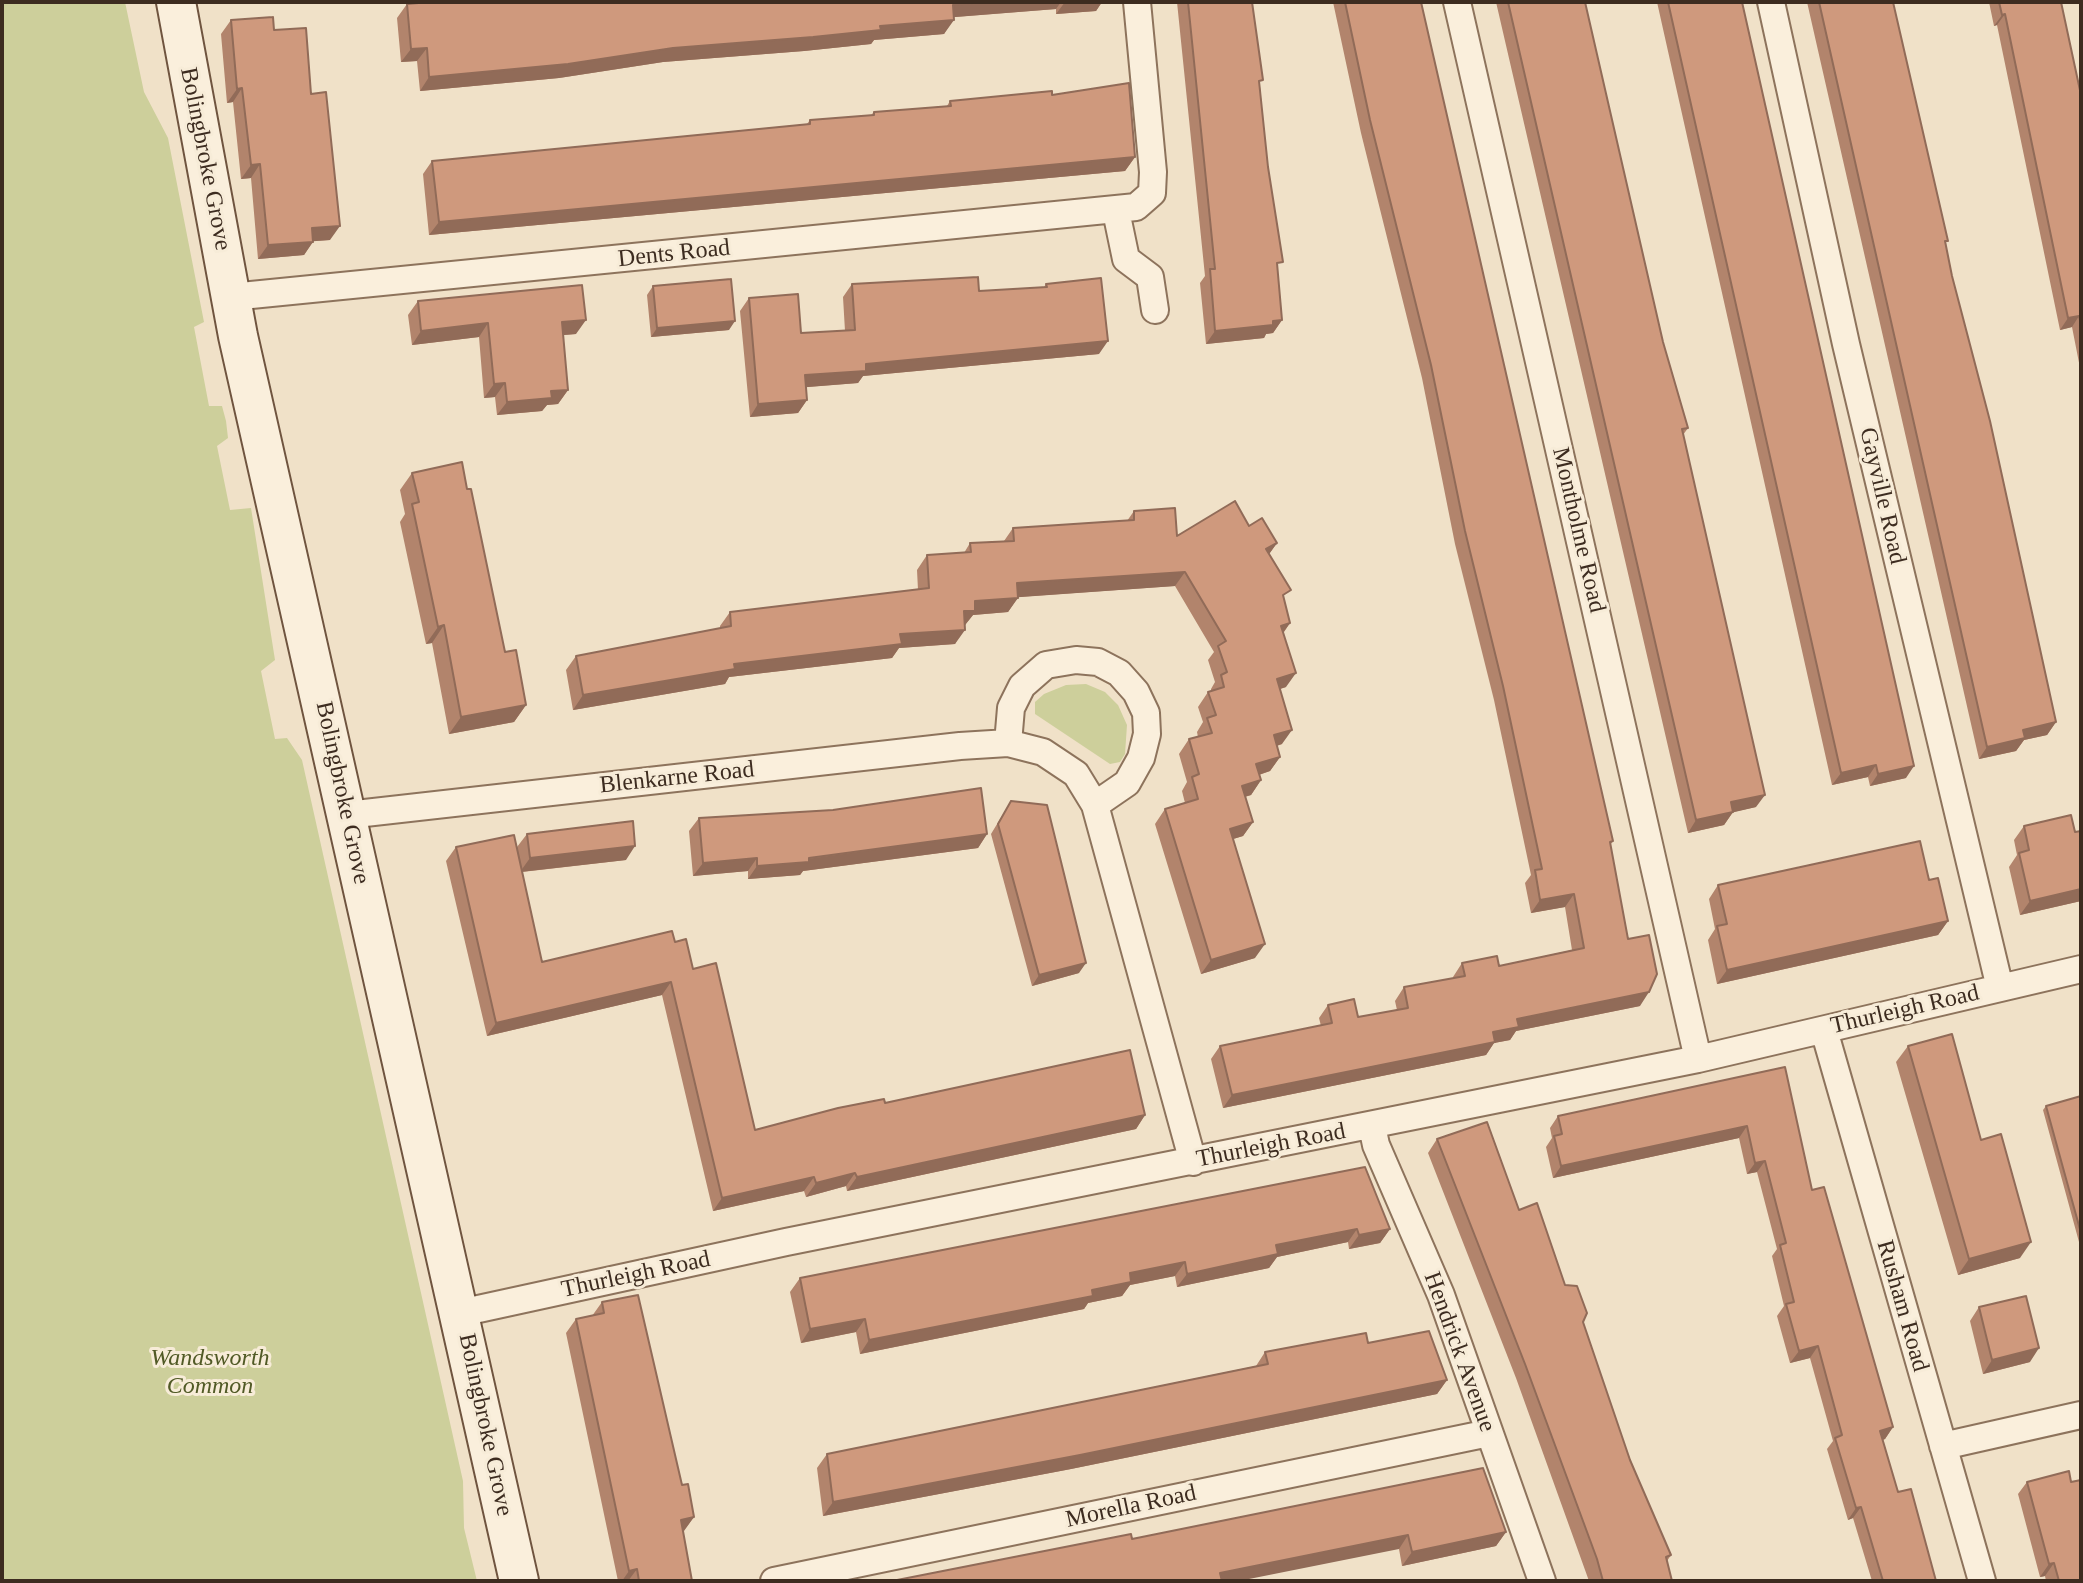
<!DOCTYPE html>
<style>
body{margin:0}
#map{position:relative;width:2083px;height:1583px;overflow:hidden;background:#f0e1c8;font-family:Georgia,serif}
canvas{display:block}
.frame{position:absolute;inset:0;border:4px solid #3d2c20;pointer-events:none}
</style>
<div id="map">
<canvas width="2083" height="1583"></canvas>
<div class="frame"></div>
</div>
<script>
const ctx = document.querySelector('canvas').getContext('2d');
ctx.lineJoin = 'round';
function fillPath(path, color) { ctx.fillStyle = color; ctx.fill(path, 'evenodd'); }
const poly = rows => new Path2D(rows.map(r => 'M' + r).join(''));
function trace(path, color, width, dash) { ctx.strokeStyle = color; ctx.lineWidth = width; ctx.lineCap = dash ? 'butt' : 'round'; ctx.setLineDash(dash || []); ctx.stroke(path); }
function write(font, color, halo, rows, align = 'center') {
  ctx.font = font + ' Georgia,serif'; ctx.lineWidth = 6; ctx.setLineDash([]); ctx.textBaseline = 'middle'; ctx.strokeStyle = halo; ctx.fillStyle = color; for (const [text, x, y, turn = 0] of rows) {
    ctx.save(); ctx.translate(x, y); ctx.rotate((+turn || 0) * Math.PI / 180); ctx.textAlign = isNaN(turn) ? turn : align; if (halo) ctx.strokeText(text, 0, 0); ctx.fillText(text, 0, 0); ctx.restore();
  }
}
fillPath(poly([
 [2,2,125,2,144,92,168,138,204,322,194,327,209,406,222,406,226,421,228,438,217,446,230,510,251,508,275,660,261,671,275,739,287,738,302,760,463,1481,464,1528,477,1581,2,1581],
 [1086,684,1105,692,1118,705,1127,725,1125,754,1120,762,1110,764,1035,714,1035,702,1044,694,1066,685]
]), '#cdcf9b');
const street = poly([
 [1457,2,1698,1059],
 [1771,2,1846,344,2000,988],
 [1116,211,1126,259,1150,277,1155,310],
 [231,297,1136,207,1152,193,1153,172,1137,2],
 [1008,743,1011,708,1022,686,1046,665,1076,660,1098,662,1119,673,1136,692,1146,713,1147,734,1141,758,1127,783,1095,805],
 [347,815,960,746,1008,743,1043,752,1076,774,1095,805,1193,1162],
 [1824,1030,1982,1581],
 [1372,1126,1376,1145,1441,1295,1542,1581],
 [460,1313,786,1242,1698,1059,2081,969],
 [1943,1446,2081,1415],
 [774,1581,1489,1433]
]);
const secondary = poly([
 [176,2,238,336,519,1581]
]);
trace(street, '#8d735c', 30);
trace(secondary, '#6f543f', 42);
trace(street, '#faefdc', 26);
trace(secondary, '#faefdc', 38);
fillPath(poly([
 [430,2,1102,2,1096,11,1056,14,1056,9,954,17,944,34,874,40,871,44,804,51,663,62,559,78,420,91,417,61,401,62,397,18,407,4],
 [1177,2,1252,2,1282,320,1273,333,1266,334,1264,338,1206,344,1200,283,1205,276],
 [1333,2,1421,2,1613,841,1610,845,1640,1006,1516,1031,1510,1040,1494,1043,1486,1055,1223,1108,1211,1059,1220,1046,1321,1026,1319,1018,1328,1005,1358,1017,1397,1010,1395,1001,1404,987,1453,978,1453,977,1462,963,1499,966,1572,950,1565,907,1531,913,1525,883,1531,875,1494,700,1455,544,1422,378,1361,133],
 [1496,2,1585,2,1663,342,1688,428,1683,435,1756,807,1733,812,1724,825,1688,833],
 [1657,2,1742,2,1906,778,1870,786,1868,777,1832,785],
 [1807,2,1893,2,1952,276,2056,722,2047,735,2024,740,2016,751,1979,759],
 [1989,2,2061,2,2081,95,2081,373,2072,327,2060,330,1997,25,1994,26],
 [231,20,274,30,311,94,330,240,313,241,304,255,258,259,251,178,241,179,233,102,227,103,221,34],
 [1052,95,1135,157,1125,171,429,235,423,174,432,161,807,124,810,120,871,115,874,112,947,106,950,101],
 [852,284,979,291,1044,287,1046,284,1099,354,863,376,858,383,806,387,807,400,798,413,750,417,740,311,749,298,801,333,845,331,843,297],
 [653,286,729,330,651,337,647,295],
 [418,301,576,334,563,335,568,390,558,404,547,405,542,411,497,415,495,397,484,398,479,337,412,345,408,315],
 [412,473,467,489,505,652,526,705,514,722,449,734,432,643,426,644,400,522,405,514,400,490],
 [1134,511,1177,536,1249,526,1277,543,1269,554,1290,623,1284,632,1286,687,1280,689,1282,744,1277,746,1280,757,1270,771,1259,775,1261,780,1251,795,1245,797,1253,822,1243,836,1233,839,1255,958,1201,974,1155,824,1165,809,1185,803,1182,791,1187,782,1179,754,1189,739,1198,737,1197,732,1203,722,1198,707,1208,692,1211,691,1211,689,1215,682,1208,660,1214,652,1175,586,1018,597,1008,612,973,615,965,625,955,644,899,648,892,658,729,677,725,684,573,710,566,670,576,656,720,628,720,626,730,612,918,590,917,570,927,555,964,553,970,543,1004,541,1013,528,1127,521],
 [1011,801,1079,973,1032,986,991,834],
 [699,818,987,834,978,848,803,871,800,875,748,879,748,871,693,876,689,831],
 [2024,826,2075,832,2081,831,2081,901,2020,915,2009,867,2017,855,2014,840],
 [527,834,626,860,522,872,542,962,675,942,693,969,755,1130,885,1103,1145,1115,1136,1129,847,1191,846,1186,806,1197,804,1191,713,1211,662,995,487,1036,446,861,456,847,517,847],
 [1929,880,1948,921,1938,935,1717,984,1708,940,1715,929,1709,899,1718,885],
 [1908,1046,1981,1140,2020,1258,1958,1275,1896,1062],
 [1785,1067,1812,1190,1893,1427,1885,1439,1883,1440,1898,1492,1936,1581,1872,1581,1853,1518,1848,1520,1827,1449,1833,1441,1810,1358,1790,1363,1777,1316,1784,1306,1772,1256,1777,1249,1757,1172,1747,1174,1739,1138,1553,1178,1546,1147,1552,1138,1550,1128,1558,1116],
 [2081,1096,2081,1242,2079,1242,2043,1110,2046,1106],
 [1437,1139,1519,1210,1565,1285,1583,1322,1630,1460,1671,1555,1667,1561,1672,1581,1589,1581,1516,1378,1428,1153],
 [1365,1167,1390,1229,1380,1243,1349,1249,1348,1242,1277,1257,1269,1268,1177,1287,1175,1276,1130,1285,1122,1296,1088,1303,1084,1309,860,1354,856,1332,801,1343,790,1292,800,1278],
 [602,1302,682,1485,694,1517,683,1531,692,1581,618,1581,566,1333,576,1319,592,1316],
 [1979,1307,2030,1362,1983,1374,1970,1321],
 [1368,1343,1447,1380,1437,1394,1071,1469,823,1516,817,1468,827,1454,1256,1366,1265,1352],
 [2027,1482,2081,1581,2046,1581,2045,1576,2040,1577,2018,1494],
 [1506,1532,1496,1546,1402,1566,1399,1549,1132,1539]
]), '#b2846c');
fillPath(poly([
 [983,2,1061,2,1056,9,943,18,953,5],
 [1065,2,1102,2,1096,11,1056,14],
 [2005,14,1997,25,1994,26,2002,15],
 [954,20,944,34,874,40,871,44,804,51,663,62,559,78,420,91,429,77,673,48,880,26],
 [427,48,417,61,401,62,411,49],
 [242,88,233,102,227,103,237,89],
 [1135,157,1125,171,429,235,439,222],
 [260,164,251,178,241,179,251,165],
 [340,226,330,240,303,242,312,228],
 [313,242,304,255,258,259,268,245],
 [2079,316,2072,327,2060,330,2068,318],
 [586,320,576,334,552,336,562,322],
 [1282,320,1273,333,1266,334,1264,338,1206,344,1215,331],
 [735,321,729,330,651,337,657,328],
 [488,323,479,337,412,345,421,331],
 [1108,341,1099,354,863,376,858,383,796,388,805,375,866,364],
 [505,383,495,397,484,398,494,384],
 [568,390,558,404,547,405,542,411,497,415,507,402,551,391],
 [807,400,798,413,750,417,758,404],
 [1277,543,1267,557,1266,549],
 [1185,572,1175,586,1007,598,1017,583],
 [1018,598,1008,612,973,615,965,625,964,611,975,601],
 [1290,623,1280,637,1281,626],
 [444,625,432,643,426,644,438,627],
 [965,630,955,644,899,648,892,658,729,677,725,684,573,710,583,695,734,664,900,634],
 [1296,673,1286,687,1267,693,1277,679],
 [526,705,514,722,449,734,461,717],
 [2056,722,2047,735,2024,740,2016,751,1979,759,1987,747,2023,730],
 [1292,730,1282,744,1264,749,1274,735],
 [1280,757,1270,771,1246,779,1256,764],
 [1876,765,1868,777,1832,785,1841,773],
 [1914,766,1906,778,1870,786,1878,774],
 [1261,780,1251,795,1232,800,1242,786],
 [1765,795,1756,807,1722,815,1731,802],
 [1733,812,1724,825,1688,833,1696,820],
 [1253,822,1243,836,1220,843,1230,829],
 [987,834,978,848,803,871,800,875,748,879,757,866],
 [635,846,626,860,520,872,530,858],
 [757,858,748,871,693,876,703,863],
 [2081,889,2081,901,2020,915,2030,901],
 [1574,894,1565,907,1531,913,1540,900],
 [1948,921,1938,935,1717,984,1727,970],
 [1265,944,1255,958,1201,974,1211,960],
 [1086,963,1079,973,1032,986,1039,975],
 [671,982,662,995,487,1036,496,1023],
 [1649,992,1640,1006,1516,1031,1510,1040,1494,1043,1486,1055,1223,1108,1232,1095,1517,1019],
 [1145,1115,1136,1129,847,1191,857,1177],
 [1747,1126,1739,1138,1553,1178,1561,1166],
 [1765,1161,1757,1172,1747,1174,1755,1163],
 [855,1173,846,1186,806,1197,816,1183],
 [814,1177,804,1191,713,1211,722,1198],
 [1357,1229,1348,1242,1277,1257,1269,1268,1177,1287,1187,1274,1276,1245],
 [1390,1229,1380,1243,1349,1249,1359,1235],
 [2031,1242,2020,1258,1958,1275,1969,1259],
 [1185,1262,1175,1276,1130,1285,1122,1296,1088,1303,1084,1309,860,1354,869,1340,1092,1290,1130,1273],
 [865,1319,856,1332,801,1343,810,1329],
 [1818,1346,1810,1358,1790,1363,1799,1351],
 [2039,1348,2030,1362,1983,1374,1992,1360],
 [1447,1380,1437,1394,1071,1469,823,1516,833,1502],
 [1893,1427,1885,1439,1872,1443,1880,1431],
 [1861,1507,1853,1518,1848,1520,1856,1508],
 [694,1517,684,1531,671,1533,681,1520],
 [1506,1532,1496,1546,1402,1566,1412,1552],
 [1408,1535,1399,1549,1239,1581,1215,1581,1220,1573],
 [2054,1563,2045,1576,2040,1577,2049,1564],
 [637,1569,628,1581,622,1581,629,1571]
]), '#916b58');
const building = poly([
 [430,2,983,2,953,5,954,20,880,26,881,30,813,37,673,48,568,64,429,77,427,48,411,49,407,4,430,2],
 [1188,2,1252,2,1263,80,1259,81,1268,167,1283,262,1277,263,1282,320,1273,321,1273,325,1215,331,1210,269,1215,269,1188,2],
 [1345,2,1421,2,1613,841,1610,842,1628,939,1649,935,1657,974,1649,992,1517,1019,1519,1027,1493,1032,1495,1042,1232,1095,1220,1046,1332,1023,1328,1005,1354,999,1358,1017,1408,1008,1404,987,1465,976,1462,963,1497,956,1499,966,1584,948,1574,894,1540,900,1535,870,1542,869,1503,686,1465,531,1431,365,1370,120,1345,2],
 [1508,2,1585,2,1663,342,1688,428,1682,429,1765,795,1731,802,1733,812,1696,820,1508,2],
 [1668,2,1742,2,1914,766,1878,774,1876,765,1841,773,1668,2],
 [1819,2,1893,2,1948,241,1945,241,1952,276,1990,421,2056,722,2023,730,2025,738,1987,747,1819,2],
 [1999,2,2061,2,2081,95,2081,323,2079,316,2068,318,2005,14,2002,15,1999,2],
 [273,17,274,30,306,28,311,94,326,92,340,226,312,228,313,242,268,245,260,164,251,165,242,88,237,89,231,20,273,17],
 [1129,83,1135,157,439,222,432,161,810,124,810,120,874,115,874,112,951,106,950,101,1052,91,1052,95,1129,83],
 [978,277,979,291,1047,287,1046,284,1101,278,1108,341,866,364,866,371,805,375,807,400,758,404,749,298,798,294,801,333,855,330,852,284,978,277],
 [731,279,735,321,657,328,653,286,731,279],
 [582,285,586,320,562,322,568,390,551,391,552,398,507,402,505,383,494,384,488,323,421,331,418,301,582,285],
 [462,462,467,489,471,489,505,652,516,650,526,705,461,717,444,625,438,627,412,504,419,502,412,473,462,462],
 [1235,501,1249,526,1262,518,1277,543,1266,549,1291,590,1283,595,1290,623,1281,626,1296,673,1277,679,1292,730,1274,735,1280,757,1256,764,1261,780,1242,786,1253,822,1230,829,1265,944,1211,960,1165,809,1198,799,1192,777,1199,774,1189,739,1212,733,1207,718,1216,715,1208,692,1224,687,1221,675,1227,672,1218,646,1226,641,1185,572,1017,583,1018,598,975,601,975,611,964,611,965,630,900,634,902,644,734,664,735,669,583,695,576,656,731,626,730,612,929,588,927,555,971,552,970,543,1014,541,1013,528,1134,520,1134,511,1175,508,1177,536,1235,501],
 [981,788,987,834,809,858,809,862,757,866,757,858,703,863,699,818,833,810,981,788],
 [1011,801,1047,805,1086,963,1039,975,998,824,1011,801],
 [2071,815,2075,832,2081,831,2081,889,2030,901,2019,853,2029,850,2024,826,2071,815],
 [633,821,635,846,530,858,527,834,633,821],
 [514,835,542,962,672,931,675,942,686,939,693,969,716,963,755,1130,838,1108,884,1099,885,1103,1130,1050,1145,1115,857,1177,855,1173,816,1183,814,1177,722,1198,671,982,496,1023,456,847,514,835],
 [1920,841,1929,880,1938,878,1948,921,1727,970,1717,926,1727,924,1718,885,1920,841],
 [1952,1034,1981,1140,2001,1134,2031,1242,1969,1259,1908,1046,1952,1034],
 [1785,1067,1812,1190,1824,1187,1893,1427,1880,1431,1898,1492,1911,1489,1936,1581,1883,1581,1861,1507,1856,1508,1835,1438,1842,1435,1818,1346,1799,1351,1786,1304,1794,1302,1780,1245,1786,1243,1765,1161,1755,1163,1747,1126,1561,1166,1554,1136,1562,1134,1558,1116,1785,1067],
 [2081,1096,2081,1233,2046,1106,2081,1096],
 [1487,1122,1519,1210,1537,1203,1565,1285,1577,1286,1587,1313,1583,1322,1630,1460,1671,1555,1666,1557,1672,1581,1603,1581,1597,1559,1525,1364,1437,1139,1487,1122],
 [1365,1167,1390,1229,1359,1235,1357,1229,1276,1245,1278,1254,1187,1274,1185,1262,1130,1273,1131,1282,1092,1290,1093,1296,869,1340,865,1319,810,1329,800,1278,1365,1167],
 [638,1295,682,1485,688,1484,694,1517,681,1520,692,1581,639,1581,637,1569,629,1571,576,1319,604,1313,602,1302,638,1295],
 [2026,1296,2039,1348,1992,1360,1979,1307,2026,1296],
 [1429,1331,1447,1380,1080,1455,833,1502,827,1454,1268,1364,1265,1352,1366,1333,1368,1343,1429,1331],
 [1483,1468,1506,1532,1412,1552,1408,1535,1220,1573,1222,1581,892,1581,1131,1534,1132,1539,1483,1468],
 [2069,1471,2071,1482,2081,1480,2081,1581,2059,1581,2054,1563,2049,1564,2027,1482,2069,1471]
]);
fillPath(building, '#cf997d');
trace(building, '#916b58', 2);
write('24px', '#3d2c20', '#f7ecd8', [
 ["Bolingbroke Grove",205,159,79],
 ["Dents Road",674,254,-6],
 ["Gayville Road",1882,496,77],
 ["Montholme Road",1578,530,77],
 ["Blenkarne Road",677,778,-6],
 ["Bolingbroke Grove",342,793,78],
 ["Thurleigh Road",1905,1010,-13],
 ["Thurleigh Road",1271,1146,-11],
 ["Thurleigh Road",636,1275,-12],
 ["Rusham Road",1902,1306,74],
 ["Hendrick Avenue",1459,1352,70],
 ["Bolingbroke Grove",485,1425,78],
 ["Morella Road",1131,1507,-12]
]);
write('italic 24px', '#515a26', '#f7ecd8', [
 ["Wandsworth",210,1359],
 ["Common",210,1387]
]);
</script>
